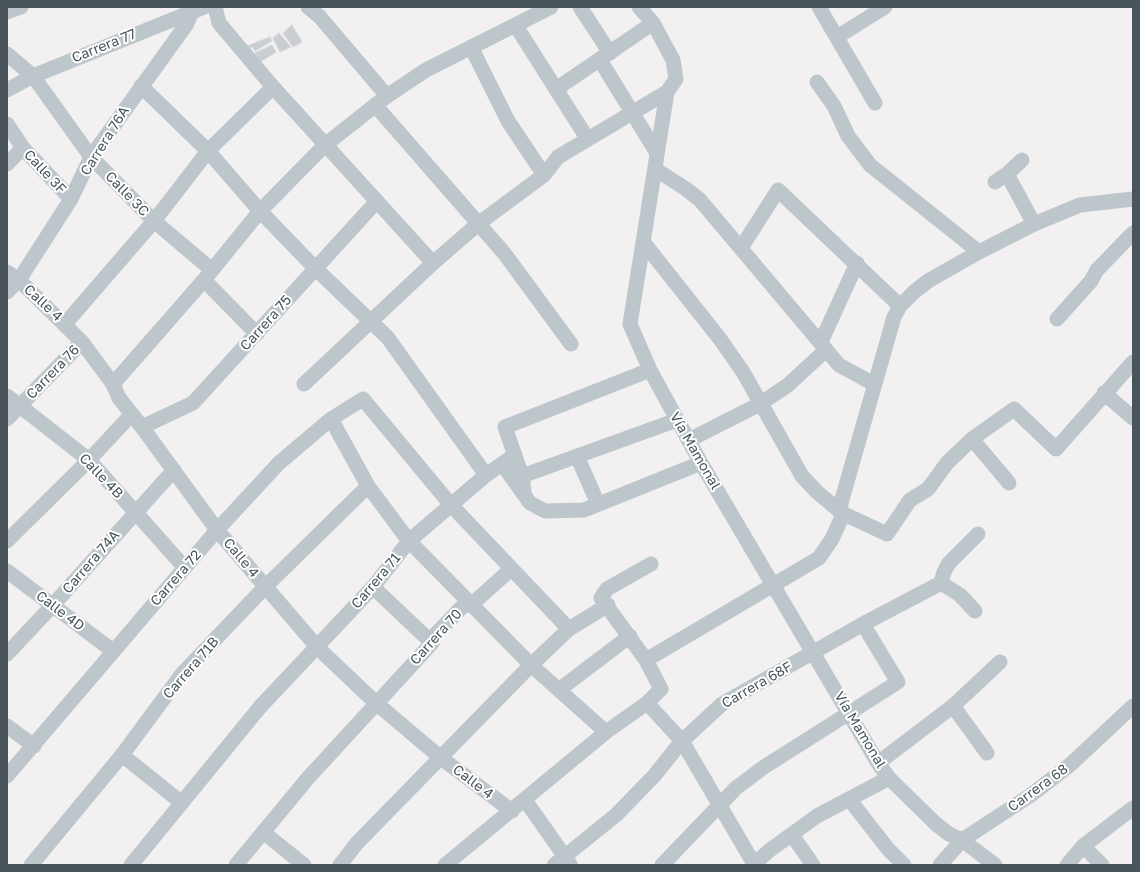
<!DOCTYPE html>
<meta charset="utf-8">
<style>
body{margin:0}
#map{position:relative;width:1140px;height:872px;overflow:hidden;background:#f2f0f0;font-family:"Golos Text",sans-serif}
canvas{display:block}
.frame{position:absolute;inset:0;border:8px solid #49555b;pointer-events:none}
</style>
<div id="map">
<canvas width="1140" height="872"></canvas>
<div class="frame"></div>
</div>
<script>
const ctx = document.querySelector('canvas').getContext('2d');
ctx.lineJoin = 'round';
function fillPath(path, color) { ctx.fillStyle = color; ctx.fill(path, 'evenodd'); }
const poly = rows => new Path2D(rows.map(r => 'M' + r).join(''));
function trace(path, color, width, dash) { ctx.strokeStyle = color; ctx.lineWidth = width; ctx.lineCap = dash ? 'butt' : 'round'; ctx.setLineDash(dash || []); ctx.stroke(path); }
function write(font, color, halo, rows, align = 'center') {
  ctx.font = font + ' "Golos Text",sans-serif'; ctx.lineWidth = 4; ctx.setLineDash([]); ctx.textBaseline = 'middle'; ctx.strokeStyle = halo; ctx.fillStyle = color; for (const [text, x, y, turn = 0] of rows) {
    ctx.save(); ctx.translate(x, y); ctx.rotate((+turn || 0) * Math.PI / 180); ctx.textAlign = isNaN(turn) ? turn : align; if (halo) ctx.strokeText(text, 0, 0); ctx.fillText(text, 0, 0); ctx.restore();
  }
}
const building = poly([
 [292,25,302,42,293,47,283,33,292,25],
 [279,33,291,47,280,52,273,38,279,33],
 [270,37,272,41,255,51,253,47,250,48,247,46,270,37],
 [272,45,276,52,260,62,255,53,272,45]
]);
fillPath(building, '#caced2');
trace(building, '#d4d7da', 1);
trace(poly([
 [215,7,219,23,273,87,433,263],
 [308,7,320,17,387,96],
 [580,7,610,53],
 [639,7,653,23,673,60,676,79,667,92,630,324,650,370,701,463,878,763,889,778,936,824,949,834,962,840,995,865],
 [819,7,875,103],
 [7,12,21,7],
 [516,26,587,138],
 [837,37,885,7],
 [471,47,508,121,544,175],
 [7,54,33,76,91,157,154,221,212,270],
 [600,60,657,153],
 [817,82,834,106,848,136,870,165,979,252],
 [141,86,208,151,260,211,315,268,388,338,486,475],
 [556,89,653,23],
 [7,90,33,76,204,7],
 [375,105,504,253,571,344],
 [7,124,23,148,71,199],
 [7,164,23,148],
 [655,169,686,189,700,200,839,365,874,384],
 [1007,174,1034,224],
 [995,182,1007,174,1022,160],
 [644,243,720,339,743,372,802,476,817,492,842,513,887,534,910,500,928,489,947,463,972,439,1014,409,1056,449,1133,362],
 [741,248,778,190,900,306],
 [7,272,19,280,82,342,113,384,119,398,142,427,217,530,318,648,376,703,441,758,512,811],
 [204,280,257,334],
 [7,292,19,280,71,199,91,157,186,25,193,10],
 [1057,319,1091,281,1097,270,1133,233],
 [65,324,154,221,208,151,273,87],
 [821,342,857,263],
 [113,384,204,280,260,211,325,145,387,96,426,70,551,7],
 [304,384,433,263,478,224,544,175,558,157,667,92],
 [1104,393,1133,418],
 [7,396,89,460,185,568],
 [7,419,82,342],
 [331,419,368,486,409,541,531,665,606,732],
 [142,427,193,403,377,201],
 [972,439,1009,483],
 [689,440,760,404,788,385,826,350],
 [577,456,598,504],
 [502,464,530,503,545,511,584,510,701,463],
 [522,476,677,420],
 [524,491,522,476,505,427,650,370],
 [7,541,89,460,131,415],
 [7,571,113,651],
 [941,583,960,595,975,611],
 [373,587,432,643],
 [7,654,53,605,174,470],
 [646,660,819,558,832,539,841,519,841,503,894,317,900,306,914,292,928,281,979,252,1034,224,1080,205,1133,199],
 [560,689,630,636],
 [647,703,682,741,754,864],
 [953,706,987,753],
 [7,726,34,746],
 [122,755,182,803],
 [878,763,953,706,1000,662],
 [7,776,217,530,279,463,331,419,363,399,451,505,569,629],
 [849,799,888,849,904,865],
 [525,800,570,864],
 [263,832,304,865],
 [792,835,813,865],
 [1083,846,1102,865],
 [31,865,122,755,182,674,265,587,368,486],
 [131,865,260,707,373,587,409,541,486,475,515,455],
 [236,865,308,778,432,643,435,635,461,608,466,605,471,605,510,570],
 [340,865,357,843,531,665,569,629,608,605],
 [445,865,606,732,647,703,661,689,646,660,601,598,607,589,651,564],
 [554,865,616,815,654,776,682,741,722,704,863,624,941,583,944,572,949,563,978,534],
 [662,865,736,788,764,767,898,682,863,624],
 [753,865,770,850,817,816,889,778],
 [940,865,962,840,1031,795,1071,764,1133,706],
 [1067,865,1083,846,1133,808]
]), '#bdc6cb', 15);
write('14px', '#49555b', '#fff', [
 ["Carrera 77",104,46,-22],
 ["Carrera 76A",105,141,-58],
 ["Calle 3F",45,172,47],
 ["Calle 3C",127,194,46],
 ["Calle 4",43,303,43],
 ["Carrera 75",266,323,-48],
 ["Carrera 76",53,372,-46],
 ["Vía Mamonal",695,451,60],
 ["Calle 4B",101,476,46],
 ["Calle 4",241,558,50],
 ["Carrera 74A",91,562,-49],
 ["Carrera 72",176,578,-49],
 ["Carrera 71",376,581,-50],
 ["Calle 4D",60,611,37],
 ["Carrera 70",436,637,-48],
 ["Carrera 71B",191,668,-49],
 ["Carrera 68F",757,685,-30],
 ["Vía Mamonal",860,730,59],
 ["Calle 4",473,782,37],
 ["Carrera 68",1038,788,-36]
]);
</script>
